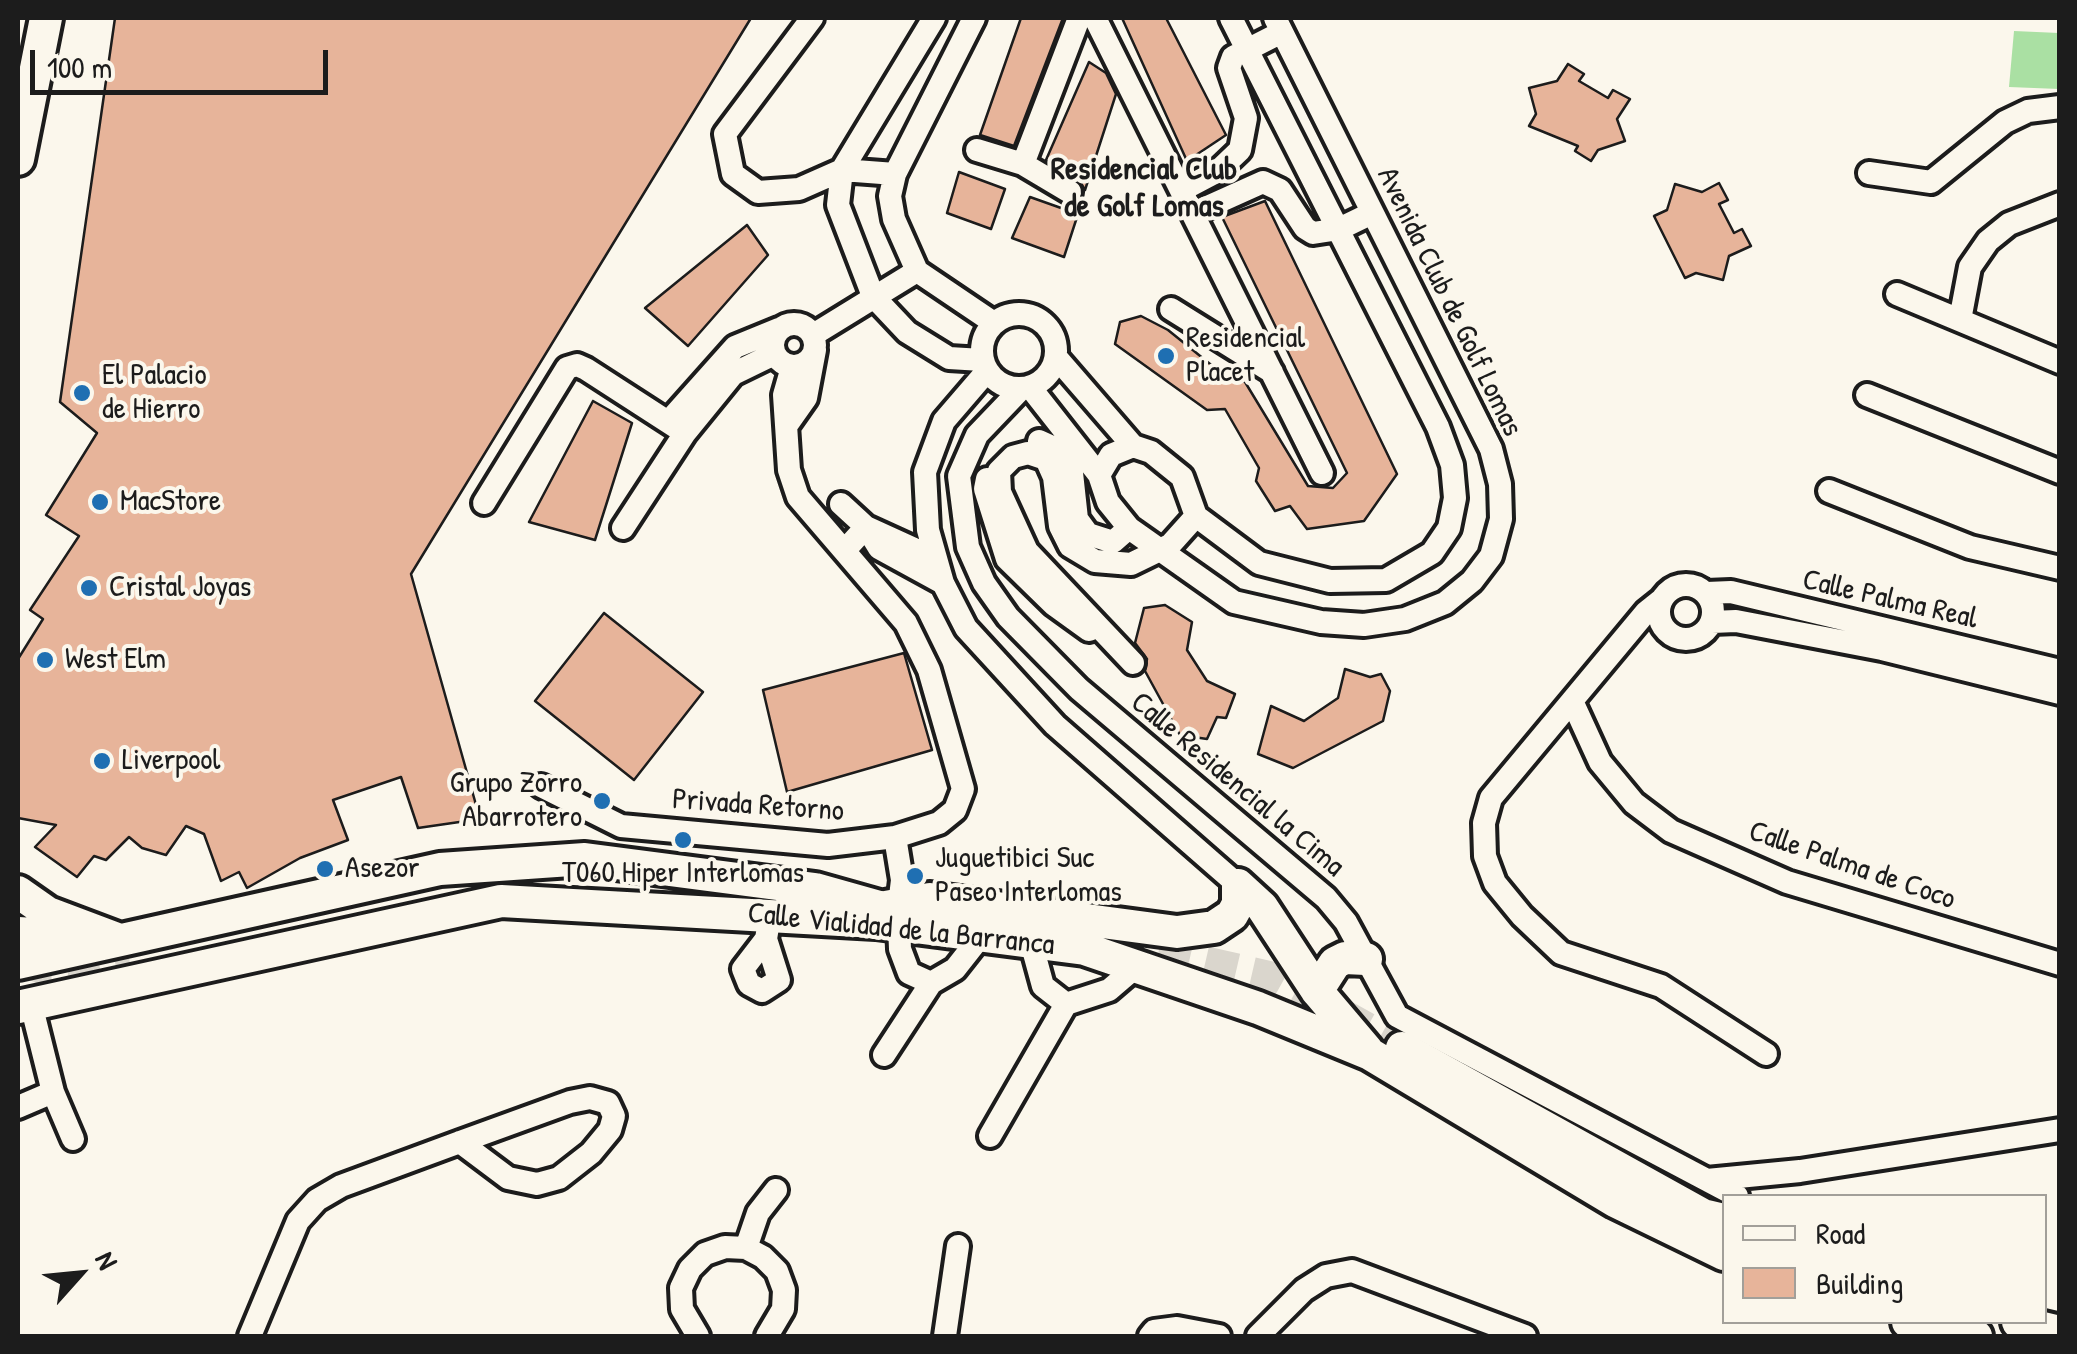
<!DOCTYPE html>
<style>
body{margin:0}
#map{position:relative;width:2077px;height:1354px;overflow:hidden;background:#fbf7ec;font-family:"Patrick Hand",sans-serif}
canvas{display:block}
.frame{position:absolute;inset:0;border:20px solid #1c1c1c;pointer-events:none}
.legend{position:absolute;left:1722px;top:1194px;width:325px;height:130px;box-sizing:border-box;background:#fbf7ec;border:2px solid #a29f99;margin:0;padding:12px 18px;list-style:none;font-size:30px;color:#1c1c1c}
.legend li{display:flex;align-items:center;gap:20px;height:50px}
.legend b{width:50px;border:2px solid #a29f99}
.north{position:absolute;left:30px;top:1224px;width:100px;height:100px;-webkit-text-stroke:8px #fbf7ec;paint-order:stroke;rotate:63deg;font-size:28px;font-weight:700;line-height:40px;text-align:center;color:#1c1c1c}
.north::after{content:'';display:block;margin:auto;width:35px;height:45px;background:#1c1c1c;clip-path:polygon(50% 0,100% 100%,50% 72%,0 100%)}
.scale{position:absolute;left:30px;top:50px;width:298px;height:45px;box-sizing:border-box;border:5px solid #1c1c1c;border-top:0;padding-left:12px;font-size:30px;line-height:35px;white-space:nowrap;color:#1c1c1c;-webkit-text-stroke:8px #fbf7ec;paint-order:stroke}
</style>
<div id="map">
<canvas width="2077" height="1354"></canvas>
<div class="frame"></div>
<ul class="legend">
<li><b style="height:12px;background:#fbf7ec"></b>Road</li>
<li><b style="height:28px;background:#e7b49a"></b>Building</li>
</ul>
<div class="north">N</div>
<div class="scale">100 m</div>
</div>
<script>
const ctx = document.querySelector('canvas').getContext('2d');
ctx.lineJoin = 'round';
function fillPath(path, color) { ctx.fillStyle = color; ctx.fill(path, 'evenodd'); }
const poly = rows => new Path2D(rows.map(r => 'M' + r).join(''));
function trace(path, color, width, dash) { ctx.strokeStyle = color; ctx.lineWidth = width; ctx.lineCap = dash ? 'butt' : 'round'; ctx.setLineDash(dash || []); ctx.stroke(path); }
function write(font, color, halo, rows, align = 'center') {
  ctx.font = font + ' "Patrick Hand",sans-serif'; ctx.lineWidth = 8; ctx.setLineDash([]); ctx.textBaseline = 'middle'; ctx.strokeStyle = halo; ctx.fillStyle = color; for (const [text, x, y, turn = 0] of rows) {
    ctx.save(); ctx.translate(x, y); ctx.rotate((+turn || 0) * Math.PI / 180); ctx.textAlign = isNaN(turn) ? turn : align; if (halo) ctx.strokeText(text, 0, 0); ctx.fillText(text, 0, 0); ctx.restore();
  }
}
fillPath(poly([
 [2014,31,2059,33,2059,89,2009,87]
]), '#aae0a3');
const building = poly([
 [115,18,751,18,411,574,480,819,418,828,401,777,333,800,348,840,300,858,247,888,239,872,221,881,204,834,186,826,166,855,142,848,129,837,106,860,94,856,77,877,35,847,56,825,18,818,18,659,43,619,30,610,79,536,46,515,97,433,60,402,115,18],
 [1021,18,1063,18,1014,146,980,135,1021,18],
 [1122,18,1166,18,1226,135,1187,161,1122,18],
 [1089,62,1106,73,1116,94,1085,190,1078,179,1046,160,1089,62],
 [1568,64,1584,74,1579,81,1608,98,1613,90,1630,99,1617,119,1625,141,1598,150,1591,161,1575,151,1578,146,1529,126,1536,114,1529,88,1557,81,1568,64],
 [959,172,1005,189,991,229,947,213,959,172],
 [1719,183,1728,200,1719,204,1734,233,1742,229,1751,246,1729,256,1723,280,1696,273,1685,278,1654,216,1667,210,1675,184,1702,192,1719,183],
 [1030,197,1078,214,1064,257,1012,238,1030,197],
 [1265,201,1397,474,1364,521,1307,529,1290,506,1275,511,1256,481,1259,468,1225,409,1207,410,1115,344,1120,322,1141,316,1168,330,1215,368,1245,382,1308,486,1333,488,1347,473,1222,217,1265,201],
 [747,225,768,255,688,346,645,308,747,225],
 [593,401,632,423,595,540,529,522,593,401],
 [1165,605,1192,622,1187,650,1207,681,1235,694,1226,718,1217,717,1207,739,1180,735,1145,671,1147,659,1135,643,1144,608,1165,605],
 [604,613,703,692,634,780,535,701,604,613],
 [904,653,932,750,787,792,763,690,904,653],
 [1345,669,1370,677,1381,674,1390,691,1383,721,1293,768,1258,754,1271,706,1304,721,1338,698,1345,669]
]);
fillPath(building, '#e7b49a');
trace(building, '#1c1c1c', 2.5);
trace(poly([
 [1065,930,1278,979,1402,1048],
 [22,960,42,968,81,972,130,963]
]), '#dad6cd', 32, [32, 16]);
const street = poly([
 [812,18,725,134,733,174,758,192,799,189,842,170,895,174],
 [934,18,842,170,838,205,873,296,907,332,949,358,982,360],
 [974,18,895,174,890,196,894,219,917,271,994,323],
 [1095,18,1322,473],
 [977,150,1023,164,1070,192],
 [1023,164,1079,18],
 [1869,173,1931,182,2005,122,2028,111,2060,107],
 [1182,190,1218,171,1240,150,1246,118,1229,68,1233,57,1282,32],
 [1194,213,1263,182,1280,190,1305,228,1313,233,1339,229,1372,213],
 [1897,294,2060,362],
 [1171,309,1272,372],
 '982 351a37 37 0 1 1 74 0a37 37 0 1 1-74 0Z',
 [1960,320,1970,267,1988,241,2009,224,2060,204],
 '773 345a21 21 0 1 1 42 0a21 21 0 1 1-42 0Z',
 [813,335,917,271],
 [1056,357,1133,446,1151,452,1182,477,1196,516,1259,563,1330,581,1386,580,1432,553,1449,528,1455,498,1452,465,1438,427,1231,18],
 [987,371,944,421,925,472,928,530,943,583,966,628,1055,725,1238,885],
 [1030,387,1099,475,1108,502,1129,528,1234,602,1321,622,1364,625,1405,619,1445,603,1472,581,1491,556,1501,519,1500,484,1491,449,1275,18],
 [1021,389,977,435,959,476,968,547,984,583,1008,617,1079,689,1326,898,1346,922,1397,1016,1737,1196],
 [1867,395,2060,472],
 [669,421,735,347,779,329],
 [787,425,806,398,815,350],
 [1039,441,1061,451,1072,473,1077,519,1088,534,1113,542,1129,528],
 [1099,475,1111,455,1133,446],
 [987,479,985,489,1007,559,1053,604,1089,630],
 [1829,491,1970,547,2060,568],
 [484,503,567,368,577,365,586,369,685,433],
 [841,504,866,527,934,558],
 [623,528,685,433,733,374,774,354],
 [845,550,866,527,879,548,943,583],
 '1659 612a27 27 0 1 1 54 0a27 27 0 1 1-54 0Z',
 [1707,593,1731,592,2060,671],
 [1661,600,1646,612,1491,798,1484,823,1485,856,1495,883,1522,916,1561,953,1661,986,1766,1054],
 [1712,622,1736,621,1882,649,2060,693],
 [1133,663,1027,551,1000,492,999,471,1013,457,1028,453,1046,459,1054,477,1060,526,1070,546,1095,561,1131,564,1170,545,1196,516],
 [1573,703,1600,762,1634,803,1671,831,1787,882,2060,964],
 [541,786,621,826,828,845,895,837,939,823,955,810,963,789,929,670,906,623,798,497,789,470,784,395,792,367],
 [895,837,902,880,899,905],
 [899,925,900,949,909,973,931,983,955,969,981,936],
 [766,939,779,980,762,991,749,984,743,969,766,939,770,915],
 [1031,942,1043,986,1066,1004,1109,990,1137,966],
 [31,1004,53,1092,73,1139],
 [884,1055,931,983],
 [18,1107,53,1092],
 [990,1136,1066,1004],
 [1707,1180,1800,1171,2060,1130],
 [746,1248,758,1213,776,1190],
 [250,1336,298,1221,317,1200,341,1186,460,1142,570,1102,590,1098,608,1103,614,1116,610,1130,591,1153,559,1178,537,1184,508,1178,460,1142],
 [698,1336,682,1309,681,1288,690,1269,705,1254,725,1247,746,1248,763,1257,777,1271,784,1290,783,1309,767,1336],
 [945,1336,958,1246],
 [1150,1336,1154,1331,1177,1328,1219,1336],
 [1258,1336,1304,1290,1326,1276,1352,1271,1525,1336]
]);
const secondary = poly([
 [18,159,46,18],
 [1238,885,1262,907,1317,991,1367,1050],
 [18,892,48,913,117,939],
 [880,908,930,899,1177,932,1214,927,1232,915,1238,904,1238,885],
 [18,933,83,937],
 [18,963,440,869,585,859,815,889,886,909],
 [1317,991,1335,963,1345,958,1366,959],
 [18,1007,501,901,876,922,1085,949,1258,1008,1370,1054,1615,1201,1724,1254],
 [1402,1048,1703,1215,1724,1220],
 [1908,1322,1925,1336],
 [1942,1322,1976,1336],
 [2018,1322,2060,1332]
]);
trace(street, '#1c1c1c', 30);
trace(secondary, '#1c1c1c', 40);
trace(street, '#fbf7ec', 22);
trace(secondary, '#fbf7ec', 32);
for (const [x, y, r, color] of [
 [1166,356,10,"#1f6fb2"],
 [82,393,10,"#1f6fb2"],
 [100,502,10,"#1f6fb2"],
 [89,588,10,"#1f6fb2"],
 [45,660,10,"#1f6fb2"],
 [102,761,10,"#1f6fb2"],
 [602,801,10,"#1f6fb2"],
 [683,840,10,"#1f6fb2"],
 [325,869,10,"#1f6fb2"],
 [915,876,10,"#1f6fb2"]
]) { const dot = new Path2D(); dot.arc(x, y, r, 0, 2 * Math.PI); ctx.fillStyle = color; ctx.fill(dot); trace(dot, '#fbf7ec', 4); }
write('30px', '#1c1c1c', '#fbf7ec', [
 ["Avenida Club de Golf Lomas",1449,302,64],
 ["Calle Palma Real",1890,600,13],
 ["Calle Residencial la Cima",1237,785,40],
 ["Privada Retorno",758,806,4],
 ["Calle Palma de Coco",1852,866,19],
 ["Calle Vialidad de la Barranca",901,930,6]
]);
write('30px', '#1c1c1c', '#fbf7ec', [
 ["Residencial",1186,339],
 ["Placet",1186,373],
 ["El Palacio",102,376],
 ["de Hierro",102,410],
 ["MacStore",120,502],
 ["Cristal Joyas",109,588],
 ["West Elm",65,660],
 ["Liverpool",122,761],
 ["Grupo Zorro",582,784,"right"],
 ["Abarrotero",582,818,"right"],
 ["Juguetibici Suc",935,859],
 ["Paseo Interlomas",935,893],
 ["Asezor",345,869],
 ["T060 Hiper Interlomas",683,874,"center"]
], 'left');
write('bold 32px', '#1c1c1c', '#fbf7ec', [
 ["Residencial Club",1144,170],
 ["de Golf Lomas",1144,207]
]);
</script>
